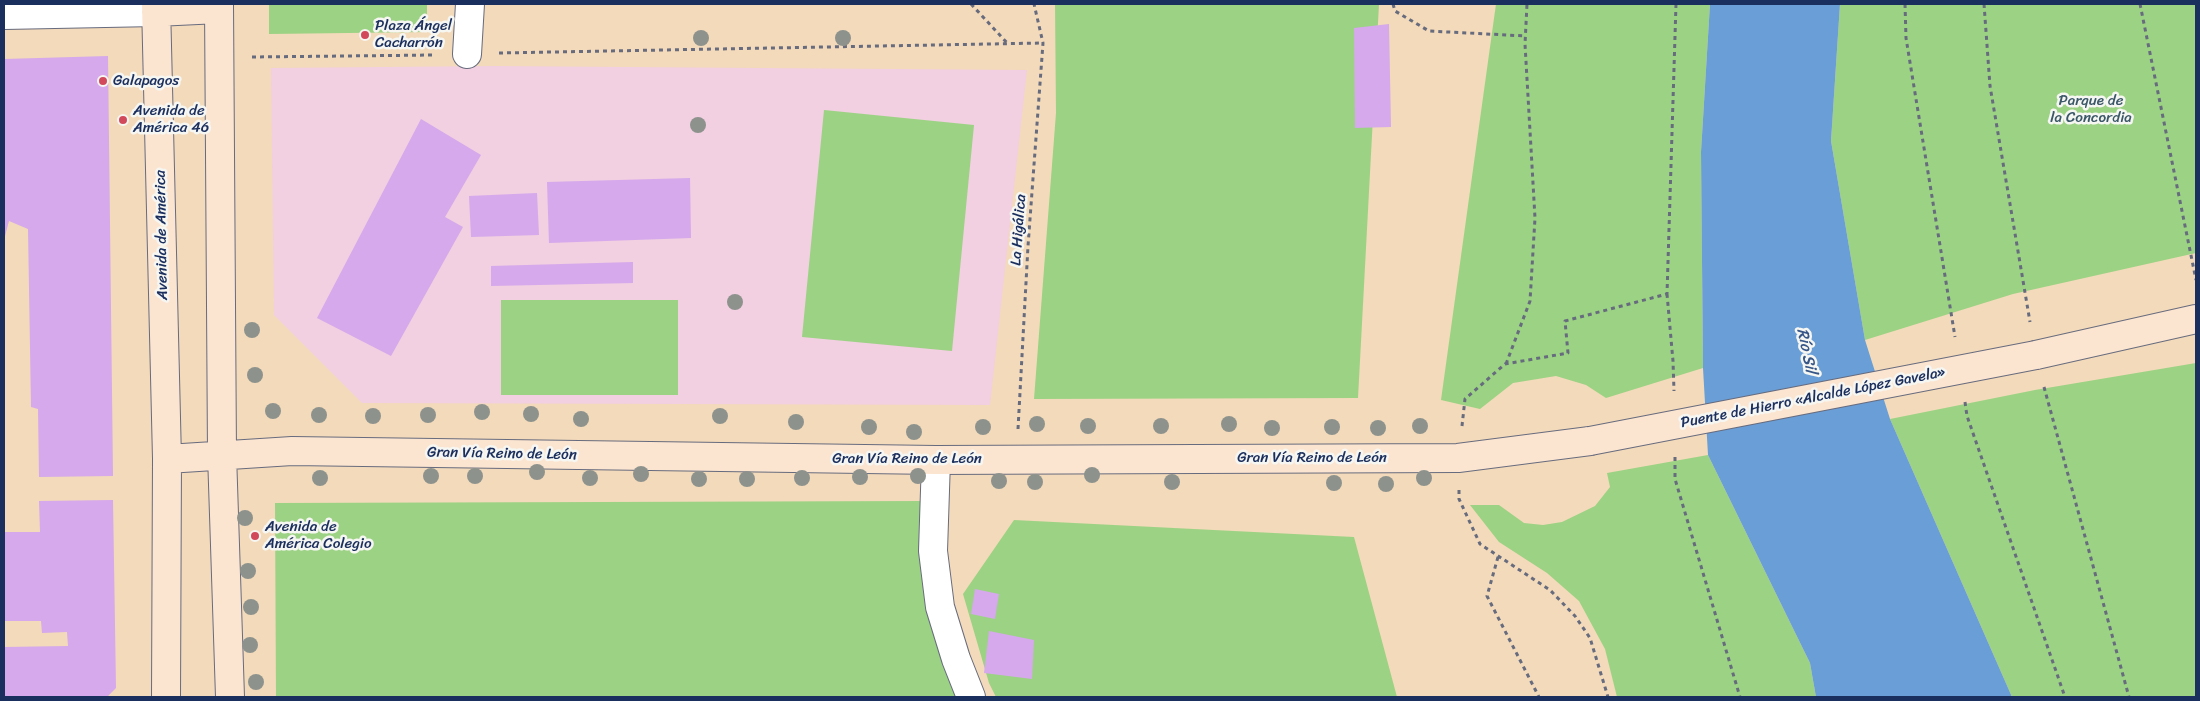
<!DOCTYPE html>
<meta charset="utf-8">
<style>
body{margin:0}
#map{position:relative;width:2200px;height:701px;overflow:hidden;background:#f3daba;font-family:Sriracha,sans-serif}
canvas{display:block}
.frame{position:absolute;inset:0;border:5px solid #1b2f5e;pointer-events:none}
</style>
<div id="map">
<canvas width="2200" height="701"></canvas>
<div class="frame"></div>
</div>
<script>
const ctx = document.querySelector('canvas').getContext('2d');
ctx.lineJoin = 'round';
function fillPath(path, color) { ctx.fillStyle = color; ctx.fill(path, 'evenodd'); }
const poly = rows => new Path2D(rows.map(r => 'M' + r).join(''));
function trace(path, color, width, dash) { ctx.strokeStyle = color; ctx.lineWidth = width; ctx.lineCap = dash ? 'butt' : 'round'; ctx.setLineDash(dash || []); ctx.stroke(path); }
function write(font, color, halo, rows, align = 'center') {
  ctx.font = font + ' Sriracha,sans-serif'; ctx.lineWidth = 5; ctx.setLineDash([]); ctx.textBaseline = 'middle'; ctx.strokeStyle = halo; ctx.fillStyle = color; for (const [text, x, y, turn = 0] of rows) {
    ctx.save(); ctx.translate(x, y); ctx.rotate((+turn || 0) * Math.PI / 180); ctx.textAlign = isNaN(turn) ? turn : align; if (halo) ctx.strokeText(text, 0, 0); ctx.fillText(text, 0, 0); ctx.restore();
  }
}
fillPath(poly([
 [494,66,1027,70,990,405,362,403,274,315,271,68]
]), '#f2cfe1');
fillPath(poly([
 [269,4,427,4,427,32,269,34],
 [1055,4,1379,4,1358,398,1034,399,1056,113],
 [1496,4,1710,4,1701,152,1703,368,1606,398,1586,385,1556,376,1513,383,1480,409,1441,400],
 [1840,4,2196,4,2196,253,2013,294,1865,340,1831,141],
 [824,110,974,125,952,351,802,337],
 [501,300,678,300,678,395,501,395],
 [2196,363,2196,697,2012,697,1890,419,2035,390],
 [1708,455,1810,663,1816,697,1617,697,1605,649,1579,601,1547,573,1499,542,1470,505,1499,505,1524,523,1543,525,1562,522,1595,506,1610,487,1607,473],
 [923,501,922,580,935,641,961,697,276,697,275,503],
 [1014,520,1354,537,1397,697,996,697,989,683,963,594]
]), '#9cd284');
fillPath(poly([
 [1710,4,1840,4,1831,141,1865,340,1890,419,2012,697,1816,697,1810,663,1708,455,1703,368,1701,152]
]), '#699ed6');
fillPath(poly([
 [1389,24,1391,127,1355,128,1354,28],
 [108,56,113,476,39,477,38,409,31,407,28,229,9,221,4,240,4,59],
 [421,119,481,155,445,217,463,227,391,356,317,318],
 [690,178,691,238,549,243,547,182],
 [537,193,539,235,471,237,469,196],
 [633,262,633,283,491,286,491,266],
 [113,500,116,688,107,697,4,697,4,647,68,646,67,632,42,633,41,621,4,621,4,532,40,532,39,501],
 [975,589,999,594,995,619,971,614],
 [989,631,1034,640,1032,679,984,673]
]), '#d5a9eb');
const street = poly([
 [4,15,156,12],
 [467,54,470,4],
 [936,460,933,551,940,607,956,659,971,697]
]);
const secondary = poly([
 [156,4,167,459,166,697],
 [219,4,222,454,230,697],
 [156,12,219,9],
 [2036,355,2196,319],
 [167,459,292,451,936,460,1458,458,1590,441]
]);
trace(street, '#676b7e', 30);
trace(secondary, '#676b7e', 30);
trace(poly([
 [971,4,1009,45],
 [1393,4,1395,11,1429,31,1526,36],
 [1905,4,1906,38,1955,337],
 [1984,4,1990,86,2030,322],
 [2140,4,2196,280],
 [499,53,1043,43],
 [252,57,435,55],
 [1667,294,1673,361,1674,391],
 [1506,364,1530,301,1535,218,1525,44,1527,4],
 [2044,387,2129,697],
 [1965,402,1967,416,2065,697],
 [1462,426,1465,399,1505,364,1568,353,1565,321,1667,294,1676,4],
 [1018,429,1028,246,1043,43,1034,4],
 [1675,457,1675,479,1740,697],
 [1459,490,1459,499,1480,544,1550,590,1575,616,1590,638,1608,697],
 [1498,557,1487,596,1539,697]
]), '#676b7e', 3, [4, 4]);
trace(street, '#fff', 28);
trace(secondary, '#fce5d0', 28);
const secondaryBridge = poly([
 [1590,441,2036,355]
]);
trace(secondaryBridge, '#676b7e', 30, []);
trace(secondaryBridge, '#fce5d0', 28);
ctx.fillStyle = '#8e928d';
for (const [x, y] of [
 [701,38],
 [843,38],
 [698,125],
 [735,302],
 [252,330],
 [255,375],
 [273,411],
 [482,412],
 [531,414],
 [319,415],
 [428,415],
 [373,416],
 [720,416],
 [581,419],
 [796,422],
 [1037,424],
 [1229,424],
 [1088,426],
 [1161,426],
 [1420,426],
 [869,427],
 [983,427],
 [1332,427],
 [1272,428],
 [1378,428],
 [914,432],
 [537,472],
 [641,474],
 [1092,475],
 [431,476],
 [475,476],
 [918,476],
 [860,477],
 [320,478],
 [590,478],
 [802,478],
 [1424,478],
 [699,479],
 [747,479],
 [999,481],
 [1035,482],
 [1172,482],
 [1334,483],
 [1386,484],
 [245,518],
 [248,571],
 [251,607],
 [250,645],
 [256,682]
]) { ctx.beginPath(); ctx.arc(x, y, 8, 0, 2 * Math.PI); ctx.fill(); }
for (const [x, y, r, color] of [
 [365,35,5,"#d1495b"],
 [103,81,5,"#d1495b"],
 [123,120,5,"#d1495b"],
 [255,536,5,"#d1495b"]
]) { const dot = new Path2D(); dot.arc(x, y, r, 0, 2 * Math.PI); ctx.fillStyle = color; ctx.fill(dot); trace(dot, '#f6f6f2', 2); }
write('15px', '#1b2f5e', '#f6f6f2', [
 ["Plaza Ángel",375,26],
 ["Cacharrón",375,43],
 ["Galapagos",113,81],
 ["Avenida de",133,111],
 ["América 46",133,128],
 ["Avenida de",265,527],
 ["América Colegio",265,544]
], 'left');
write('15px', '#3b5868', '#f6f6f2', [
 ["Parque de",2091,101],
 ["la Concordia",2091,118]
]);
write('15px', '#1b2f5e', '#f6f6f2', [
 ["La Higálica",1019,230,-86],
 ["Avenida de América",162,235,-91],
 ["Puente de Hierro «Alcalde López Gavela»",1813,398,-11],
 ["Gran Vía Reino de León",502,454,1],
 ["Gran Vía Reino de León",1312,458],
 ["Gran Vía Reino de León",907,459]
]);
write('italic 16px', '#365688', '#f6f6f2', [
 ["Río Sil",1806,351,78]
]);
</script>
